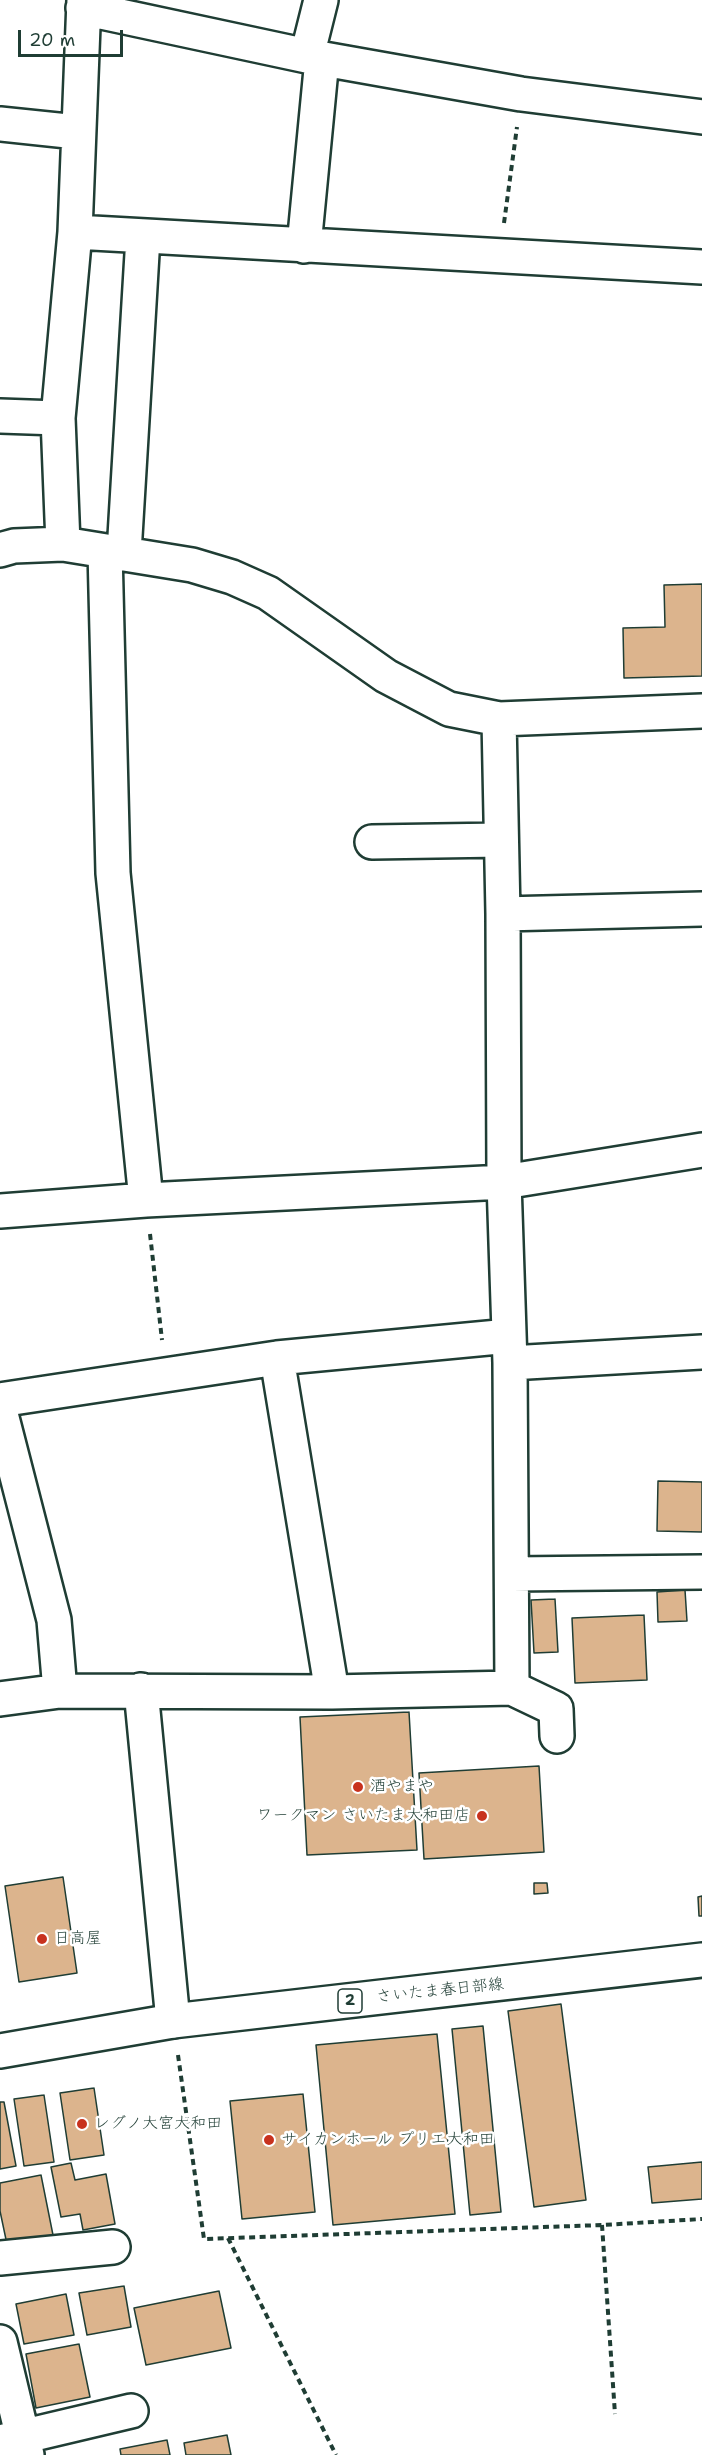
<!DOCTYPE html>
<meta charset="utf-8">
<style>
body{margin:0}
#map{position:relative;width:702px;height:2455px;overflow:hidden;background:#fff;font-family:"Shantell Sans",sans-serif}
canvas{display:block}
.scale{position:absolute;left:18px;top:30px;width:105px;height:27px;box-sizing:border-box;border:3px solid #1f3d34;border-top:0;padding-left:8px;font-size:18px;line-height:21px;white-space:nowrap;color:#1f3d34;-webkit-text-stroke:4px #fff;paint-order:stroke}
</style>
<div id="map">
<canvas width="702" height="2455"></canvas>
<div class="scale">20 m</div>
</div>
<script>
const ctx = document.querySelector('canvas').getContext('2d');
ctx.lineJoin = 'round';
function fillPath(path, color) { ctx.fillStyle = color; ctx.fill(path, 'evenodd'); }
const poly = rows => new Path2D(rows.map(r => 'M' + r).join(''));
function trace(path, color, width, dash) { ctx.strokeStyle = color; ctx.lineWidth = width; ctx.lineCap = dash ? 'butt' : 'round'; ctx.setLineDash(dash || []); ctx.stroke(path); }
function write(font, color, halo, rows, align = 'center') {
  ctx.font = font + ' "Shantell Sans","Klee One",sans-serif'; ctx.lineWidth = 5; ctx.setLineDash([]); ctx.textBaseline = 'middle'; ctx.strokeStyle = halo; ctx.fillStyle = color; for (const [text, x, y, turn = 0] of rows) {
    ctx.save(); ctx.translate(x, y); ctx.rotate((+turn || 0) * Math.PI / 180); ctx.textAlign = isNaN(turn) ? turn : align; if (halo) ctx.strokeText(text, 0, 0); ctx.fillText(text, 0, 0); ctx.restore();
  }
}
const building = poly([
 [702,584,702,676,624,678,623,628,665,627,664,585,702,584],
 [658,1481,702,1482,702,1532,657,1531,658,1481],
 [685,1590,687,1621,658,1622,657,1592,685,1590],
 [555,1599,558,1652,534,1653,531,1600,555,1599],
 [644,1615,647,1680,575,1683,572,1618,644,1615],
 [409,1712,417,1850,307,1855,300,1717,409,1712],
 [539,1766,544,1852,424,1859,419,1773,539,1766],
 [63,1877,77,1973,19,1982,5,1886,63,1877],
 [534,1883,547,1883,548,1893,534,1894,534,1883],
 [702,1896,702,1916,699,1916,698,1897,702,1896],
 [561,2004,586,2200,534,2207,508,2011,561,2004],
 [483,2026,501,2212,470,2215,452,2029,483,2026],
 [437,2034,455,2214,333,2225,316,2045,437,2034],
 [94,2088,104,2155,70,2160,60,2093,94,2088],
 [303,2094,315,2212,242,2219,230,2101,303,2094],
 [44,2095,54,2162,24,2166,14,2099,44,2095],
 [0,2102,4,2102,16,2166,0,2169,0,2102],
 [702,2162,702,2199,652,2203,648,2167,702,2162],
 [71,2163,75,2180,106,2174,115,2224,83,2230,80,2214,61,2217,51,2167,71,2163],
 [41,2175,54,2240,8,2249,0,2211,0,2183,41,2175],
 [124,2286,131,2327,87,2335,79,2293,124,2286],
 [219,2291,231,2348,146,2365,134,2308,219,2291],
 [66,2294,74,2335,24,2344,16,2304,66,2294],
 [79,2344,90,2397,36,2408,26,2354,79,2344],
 [227,2435,231,2455,186,2455,184,2443,227,2435],
 [167,2440,170,2455,121,2455,120,2449,167,2440]
]);
fillPath(building, '#dcb48d');
trace(building, '#1f3d34', 1.5);
const minor = poly([
 [83,8,307,56,321,0],
 [307,56,521,94,702,117],
 [0,124,77,132],
 [75,232,702,267],
 [304,246,322,59],
 [0,416,58,418],
 [63,544,58,418,75,232,84,0],
 [0,550,14,546,63,544,192,565,232,577,268,593,386,676,449,709,499,719,702,711],
 [105,551,113,873,146,1200],
 [124,553,143,237],
 [372,842,501,840],
 [503,914,702,909],
 [0,1211,146,1200,504,1182,702,1150],
 [277,1358,332,1692],
 [510,1363,702,1352],
 [0,1400,277,1358,509,1336],
 [0,1410,54,1620,60,1691],
 [512,1574,702,1572],
 [512,1688,556,1709,557,1736],
 [141,1690,173,2021],
 [0,1699,60,1691,332,1692,512,1688,510,1363,504,1182,503,914,499,719],
 [0,2258,113,2247],
 [0,2342,27,2455],
 [0,2442,131,2411]
]);
const major = poly([
 [0,2051,173,2021,702,1960]
]);
trace(minor, '#1f3d34', 38);
trace(major, '#1f3d34', 38);
trace(poly([
 [504,223,517,127],
 [150,1234,162,1340],
 [178,2055,204,2239,602,2225,702,2219],
 [602,2225,615,2414],
 [228,2238,336,2455]
]), '#1f3d34', 4, [6, 4.5]);
trace(minor, '#fff', 33);
trace(major, '#fff', 33);
for (const [x, y, r, color] of [
 [358,1787,6,"#c8321e"],
 [482,1816,6,"#c8321e"],
 [42,1939,6,"#c8321e"],
 [82,2124,6,"#c8321e"],
 [269,2140,6,"#c8321e"]
]) { const dot = new Path2D(); dot.arc(x, y, r, 0, 2 * Math.PI); ctx.fillStyle = color; ctx.fill(dot); trace(dot, '#fff', 2); }
for (const [x, y, w] of [
 [350,2001,24]
]) { const box = new Path2D(); box.roundRect(x - w / 2, y - 12, w, 24, 4.5); ctx.fillStyle = '#fff'; ctx.fill(box); trace(box, '#1f3d34', 1.5); }
write('bold 15px', '#1f3d34', null, [
 ["2",350,2001]
]);
write('16px', '#1f3d34', '#fff', [
 ["酒やまや",370,1787],
 ["ワークマン さいたま大和田店",470,1816,"right"],
 ["日高屋",54,1939],
 ["レグノ大宮大和田",94,2124],
 ["サイカンホール プリエ大和田",281,2140]
], 'left');
write('16px', '#1f3d34', '#fff', [
 ["さいたま春日部線",440,1991,-6]
]);
</script>
